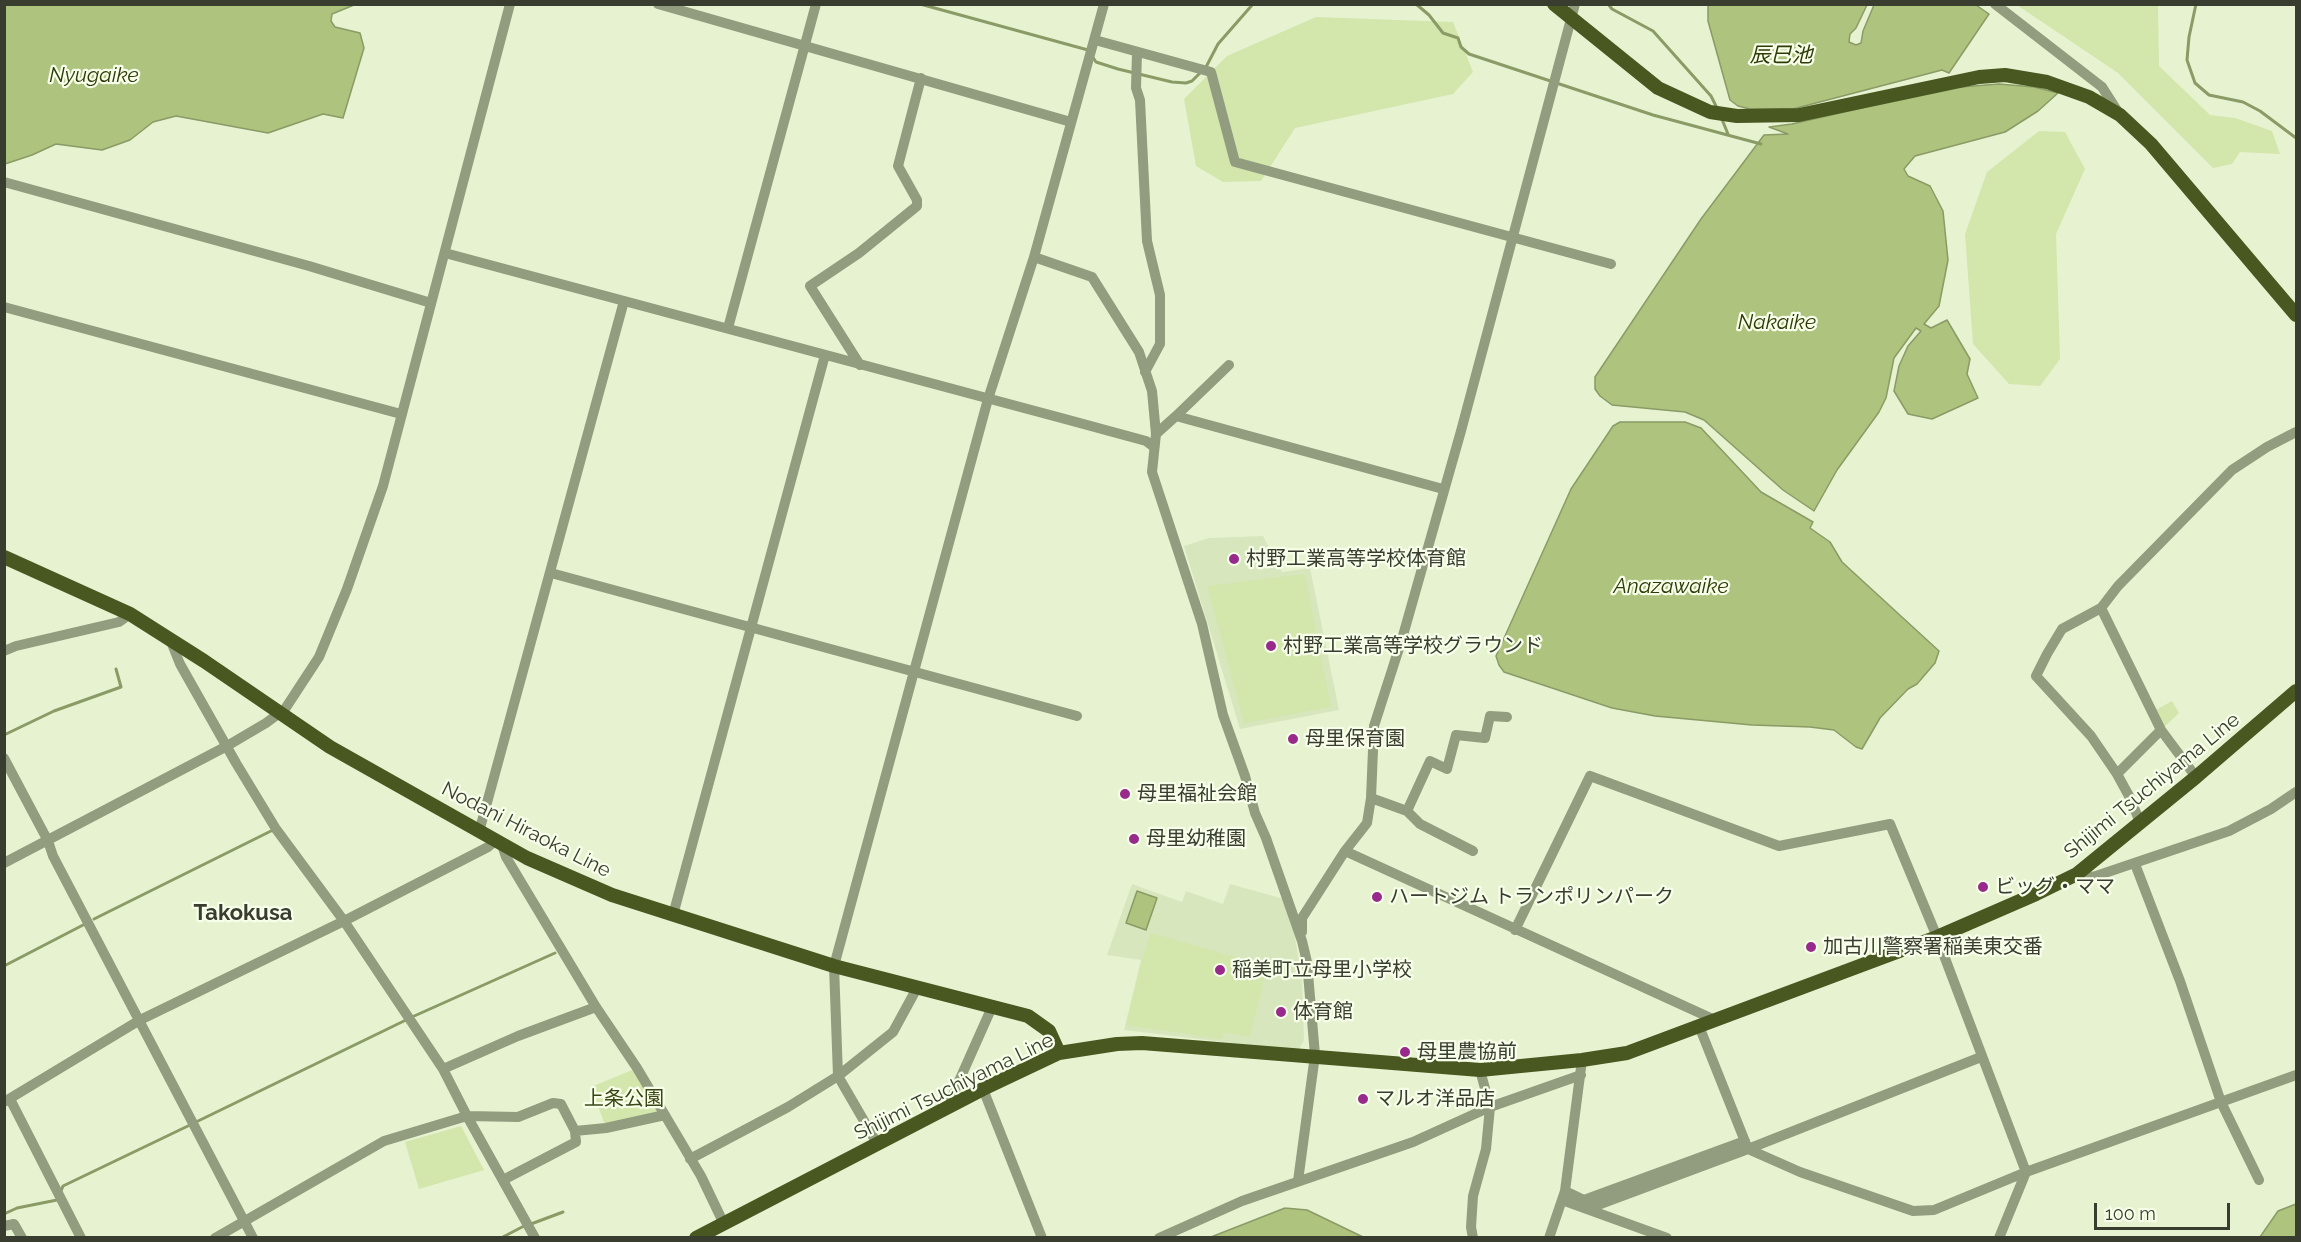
<!DOCTYPE html>
<meta charset="utf-8">
<style>
body{margin:0}
#map{position:relative;width:2301px;height:1242px;overflow:hidden;background:#e7f3d0;font-family:Raleway,sans-serif}
canvas{display:block}
.frame{position:absolute;inset:0;border:6px solid #383d2f;pointer-events:none}
.scale{position:absolute;left:2094px;top:1203px;width:136px;height:27px;box-sizing:border-box;border:3px solid #383d2f;border-top:0;padding-left:8px;font-size:18px;line-height:21px;white-space:nowrap;color:#383d2f;-webkit-text-stroke:4px #f7fee9;paint-order:stroke}
</style>
<div id="map">
<canvas width="2301" height="1242"></canvas>
<div class="frame"></div>
<div class="scale">100 m</div>
</div>
<script>
const ctx = document.querySelector('canvas').getContext('2d');
ctx.lineJoin = 'round';
function fillPath(path, color) { ctx.fillStyle = color; ctx.fill(path, 'evenodd'); }
const poly = rows => new Path2D(rows.map(r => 'M' + r).join(''));
function trace(path, color, width, dash) { ctx.strokeStyle = color; ctx.lineWidth = width; ctx.lineCap = dash ? 'butt' : 'round'; ctx.setLineDash(dash || []); ctx.stroke(path); }
function write(font, color, halo, rows, align = 'center') {
  ctx.font = font + ' Raleway,"Noto Sans JP",sans-serif'; ctx.lineWidth = 4.5; ctx.setLineDash([]); ctx.textBaseline = 'middle'; ctx.strokeStyle = halo; ctx.fillStyle = color; for (const [text, x, y, turn = 0] of rows) {
    ctx.save(); ctx.translate(x, y); ctx.rotate((+turn || 0) * Math.PI / 180); ctx.textAlign = isNaN(turn) ? turn : align; if (halo) ctx.strokeText(text, 0, 0); ctx.fillText(text, 0, 0); ctx.restore();
  }
}
fillPath(poly([
 [1263,536,1282,572,1310,568,1339,710,1240,729,1184,546,1209,538],
 [1132,884,1182,902,1186,891,1223,904,1230,884,1284,899,1294,931,1302,979,1304,1040,1298,1051,1124,1030,1141,960,1107,955]
]), '#d8e6bd');
fillPath(poly([
 [2017,5,2158,5,2159,66,2210,115,2235,118,2272,131,2280,154,2240,152,2232,164,2213,168,2118,73],
 [1316,17,1453,22,1473,72,1453,94,1295,128,1261,181,1223,182,1196,166,1184,99,1227,56],
 [2039,131,2065,132,2085,169,2056,234,2060,359,2040,386,2009,384,1973,344,1965,234,1987,172],
 [1305,574,1331,707,1244,723,1207,586],
 [2172,701,2179,713,2161,730,2152,712],
 [1151,933,1267,966,1250,1037,1223,1032,1222,1039,1126,1025,1142,959],
 [637,1068,665,1115,606,1128,591,1087],
 [461,1126,484,1170,419,1189,405,1142]
]), '#d3e6ac');
const water = poly([
 [4,5,354,5,332,14,331,21,335,27,360,33,364,48,343,118,323,114,268,133,176,116,153,122,130,140,102,150,56,144,32,155,5,164,4,5],
 [1708,5,1867,5,1856,28,1850,34,1849,42,1856,45,1861,43,1863,31,1874,5,1976,5,1989,14,1949,73,1942,70,1793,109,1750,109,1738,106,1730,100,1708,21,1708,5],
 [1999,84,2034,87,2058,93,2038,111,2005,132,1915,156,1904,169,1908,176,1930,186,1943,211,1948,260,1939,306,1924,324,1931,328,1947,320,1970,359,1967,374,1978,398,1932,419,1908,414,1894,391,1899,366,1908,346,1921,331,1916,328,1894,358,1886,398,1879,412,1837,470,1814,511,1783,490,1704,420,1685,412,1612,405,1600,396,1595,389,1595,377,1701,219,1764,135,1788,134,1769,127,1792,124,1948,88,1999,84],
 [1620,422,1685,422,1701,428,1761,492,1813,522,1810,528,1830,542,1842,562,1939,651,1935,663,1917,684,1908,689,1880,718,1862,749,1856,747,1834,730,1810,727,1752,725,1655,716,1612,708,1504,672,1499,665,1496,656,1571,489,1613,426,1620,422],
 [1137,891,1157,898,1146,930,1126,923,1137,891],
 [2296,1204,2296,1237,2260,1237,2278,1211,2296,1204],
 [1285,1208,1307,1210,1363,1237,1211,1237,1285,1208]
]);
fillPath(water, '#adc37e');
trace(water, '#8a9b66', 1.5);
trace(poly([
 [920,4,1088,50],
 [1416,4,1429,15,1443,33,1458,38,1461,47,1469,54,1653,115,1761,144],
 [1608,4,1612,9,1653,31,1711,96,1717,108],
 [2196,4,2189,37,2187,60,2195,83,2209,95,2243,102,2260,111,2296,138],
 [1092,56,1096,62,1118,69,1172,82,1186,83,1192,81,1201,72],
 [1206,67,1218,44,1253,4],
 [1721,117,1728,134],
 [4,735,54,711,121,687,116,669],
 [94,919,275,829],
 [4,966,85,924],
 [412,1017,555,953],
 [196,1122,406,1020],
 [61,1191,63,1186,190,1125],
 [4,1214,17,1208,57,1200,58,1197],
 [531,1224,563,1212],
 [501,1238,524,1226]
]), '#8a9b66', 3);
trace(poly([
 [658,4,1071,122],
 [1995,4,2102,87,2118,112],
 [1095,40,1211,72,1235,162,1611,264],
 [1137,52,1136,88,1140,100,1147,241,1160,295,1160,344,1145,372],
 [4,182,309,266,431,303],
 [445,253,1065,419,1146,441,1154,447],
 [1034,257,1092,277,1139,352,1152,391,1156,434,1152,472,1202,624,1223,715,1245,776,1255,813,1266,838,1302,941,1307,962,1315,1055,1298,1181],
 [4,307,401,414],
 [728,328,816,4],
 [860,365,810,286,859,253,917,206,917,200,898,166,921,78],
 [1176,416,1229,365],
 [1156,434,1176,416,1443,489],
 [551,573,1077,716],
 [2101,608,2161,730,2196,777],
 [170,639,180,664,236,763,276,829,344,921,443,1069,467,1116,535,1238],
 [4,651,16,646,119,622,130,614],
 [4,758,48,841,53,856,253,1238],
 [2117,774,2091,736,2036,676,2047,654,2062,629,2101,608,2118,586,2232,470,2267,447,2296,432],
 [1371,798,1407,811,1420,824,1473,851],
 [1407,811,1430,761,1447,769,1456,735,1485,738,1490,716,1507,717],
 [2140,822,2129,796,2117,774,2161,730],
 [479,832,624,301],
 [502,845,506,857,596,1007,637,1068,701,1176,724,1224],
 [1345,851,1715,1020],
 [4,863,227,746,266,723,285,709,319,657,347,589,383,486,510,4],
 [2135,864,2180,981,2221,1102,2259,1180],
 [2077,874,2093,877,2229,831,2271,809,2296,792],
 [673,915,825,355],
 [1515,930,1590,776,1779,846,1890,824,1937,937,2026,1172,1999,1238],
 [1302,932,1302,918,1345,851,1367,823,1371,798,1374,726,1402,639,1461,431,1575,4],
 [1699,1026,1748,1149,1800,1172,1913,1211,1934,1210,2026,1172,2296,1075],
 [443,1069,518,1036,596,1007],
 [983,1089,1042,1238],
 [10,1099,81,1238],
 [4,1102,140,1020,344,921,488,847,496,840],
 [947,1108,992,1007],
 [878,1145,838,1076,834,966,988,399,1034,257,1104,4],
 [690,1159,788,1107,838,1076,893,1032,917,988],
 [503,1180,576,1142,575,1131],
 [1565,1191,1584,1200,1745,1141],
 [1562,1200,1667,1238],
 [1587,1209,1748,1149,1981,1057],
 [4,1226,14,1224,22,1238],
 [215,1238,384,1141,467,1116,518,1117,553,1103,561,1104,575,1131,606,1128,665,1115],
 [1159,1238,1242,1201,1413,1142,1490,1107,1581,1075],
 [1473,1238,1471,1227,1473,1196,1486,1149,1490,1107,1480,1070],
 [1549,1238,1565,1191,1582,1060]
]), '#929c7e', 10);
trace(poly([
 [1554,4,1658,88,1710,112,1737,116,1799,115,1979,77,2005,75,2047,82,2089,97,2120,115,2151,144,2296,315],
 [4,557,130,614,204,661,330,747,527,858,612,895,834,966,1028,1016,1049,1031,1059,1053],
 [696,1238,983,1089,1059,1053,1117,1044,1142,1043,1480,1070,1582,1060,1627,1053,1937,937,2036,894,2077,874,2196,777,2296,691]
]), '#495821', 14);
for (const [x, y, r, color] of [
 [1234,559,6,"#972a8b"],
 [1271,646,6,"#972a8b"],
 [1293,739,6,"#972a8b"],
 [1125,794,6,"#972a8b"],
 [1134,839,6,"#972a8b"],
 [1983,887,6,"#972a8b"],
 [1377,897,6,"#972a8b"],
 [1811,947,6,"#972a8b"],
 [1220,970,6,"#972a8b"],
 [1281,1012,6,"#972a8b"],
 [1405,1052,6,"#972a8b"],
 [1363,1099,6,"#972a8b"]
]) { const dot = new Path2D(); dot.arc(x, y, r, 0, 2 * Math.PI); ctx.fillStyle = color; ctx.fill(dot); trace(dot, '#f7fee9', 2); }
write('20px', '#383d2f', '#f7fee9', [
 ["村野工業高等学校体育館",1246,559],
 ["村野工業高等学校グラウンド",1283,646],
 ["母里保育園",1305,739],
 ["母里福祉会館",1137,794],
 ["母里幼稚園",1146,839],
 ["ビッグ・ママ",1995,887],
 ["ハートジム トランポリンパーク",1389,897],
 ["加古川警察署稲美東交番",1823,947],
 ["稲美町立母里小学校",1232,970],
 ["体育館",1293,1012],
 ["母里農協前",1417,1052],
 ["マルオ洋品店",1375,1099]
], 'left');
write('20px', '#383d2f', '#f7fee9', [
 ["Shijimi Tsuchiyama Line",2152,786,-39],
 ["Nodani Hiraoka Line",526,830,27],
 ["Shijimi Tsuchiyama Line",954,1087,-26]
]);
write('20px', '#3a4715', '#f7fee9', [
 ["上条公園",624,1099]
]);
write('italic 21px', '#2e3b06', '#f7fee9', [
 ["辰巳池",1781,56],
 ["Nyugaike",94,76],
 ["Nakaike",1777,323],
 ["Anazawaike",1671,587]
]);
write('bold 22px', '#383d2f', '#f7fee9', [
 ["Takokusa",243,913]
]);
</script>
